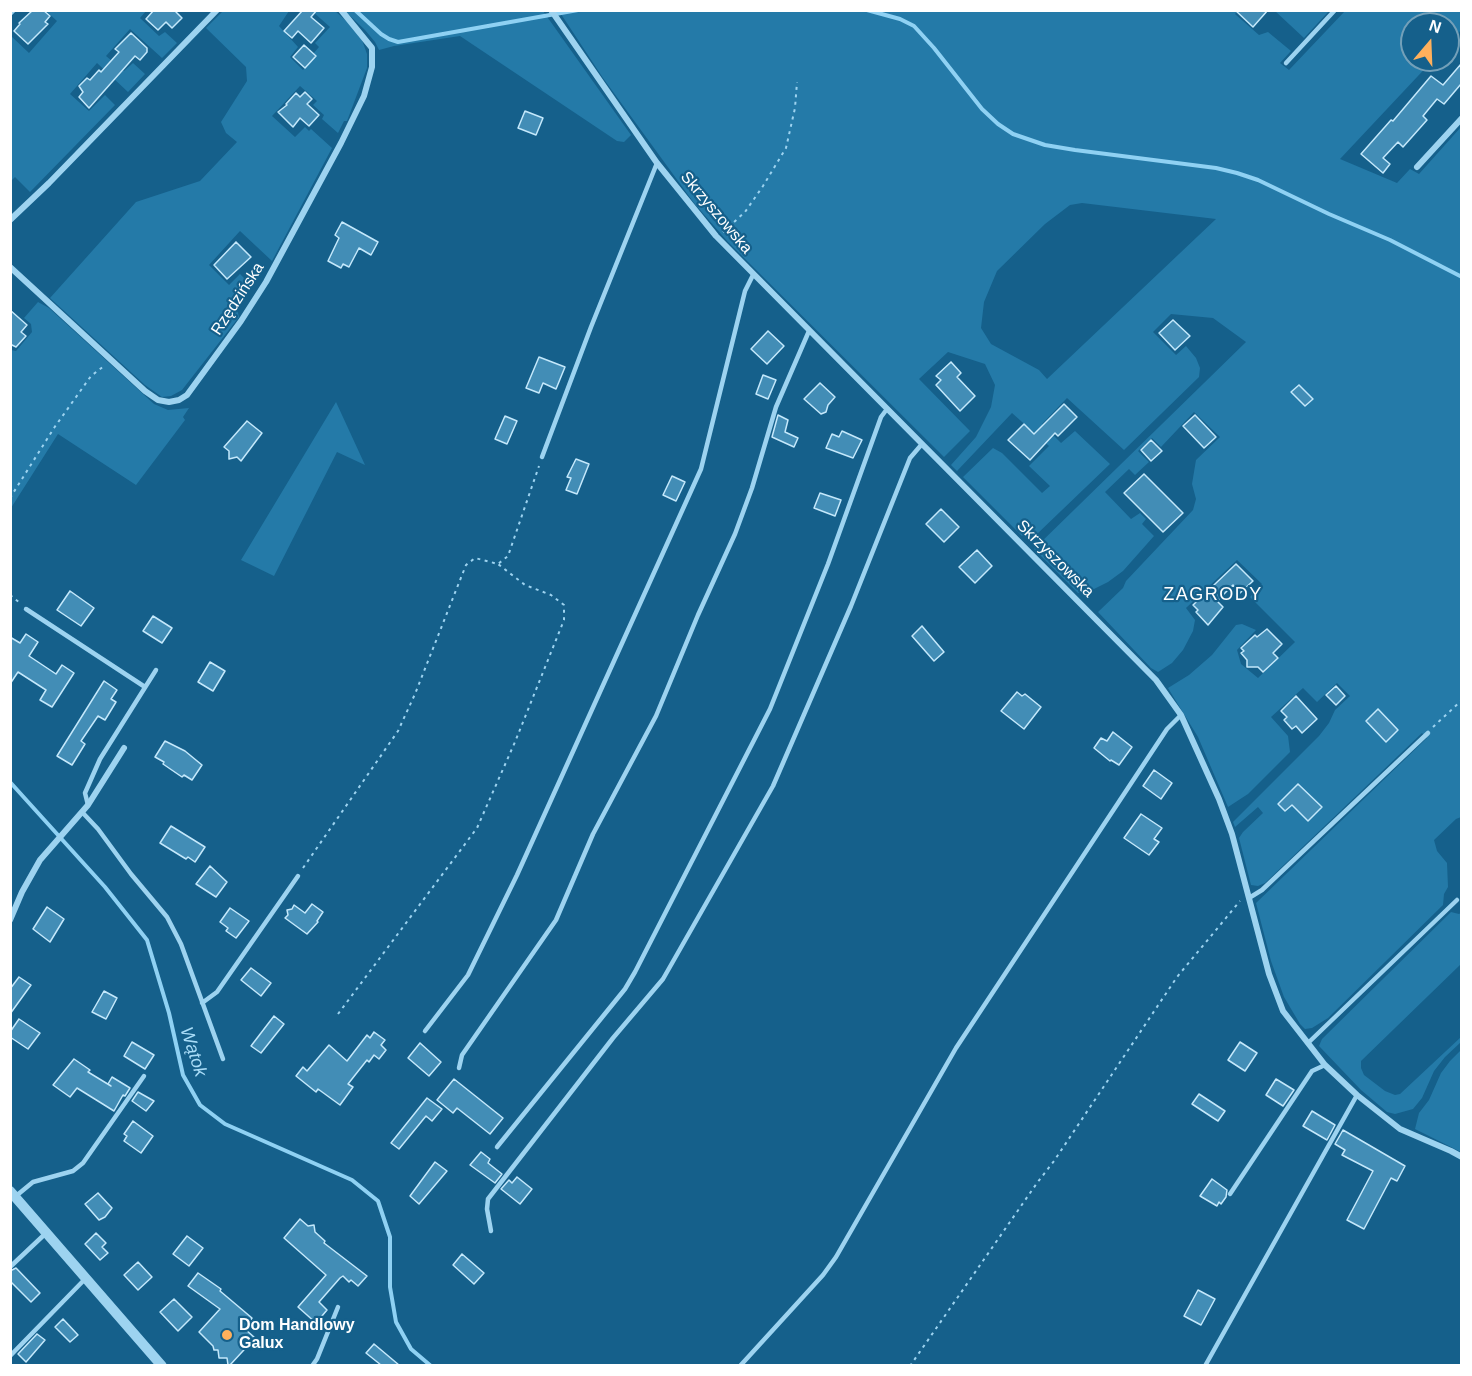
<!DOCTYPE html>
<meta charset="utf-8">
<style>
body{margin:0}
#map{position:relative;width:1472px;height:1376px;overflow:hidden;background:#15608b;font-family:Helvetica,sans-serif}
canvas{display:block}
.frame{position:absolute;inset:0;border:12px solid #fff;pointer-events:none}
.north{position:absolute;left:1400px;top:12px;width:60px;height:60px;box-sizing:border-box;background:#15608b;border:2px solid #73a0b9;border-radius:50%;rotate:19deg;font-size:16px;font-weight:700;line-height:24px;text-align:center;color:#fff}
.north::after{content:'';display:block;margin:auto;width:21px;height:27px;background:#ffb05c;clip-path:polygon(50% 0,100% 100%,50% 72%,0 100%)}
</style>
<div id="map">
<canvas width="1472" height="1376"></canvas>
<div class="frame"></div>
<div class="north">N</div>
</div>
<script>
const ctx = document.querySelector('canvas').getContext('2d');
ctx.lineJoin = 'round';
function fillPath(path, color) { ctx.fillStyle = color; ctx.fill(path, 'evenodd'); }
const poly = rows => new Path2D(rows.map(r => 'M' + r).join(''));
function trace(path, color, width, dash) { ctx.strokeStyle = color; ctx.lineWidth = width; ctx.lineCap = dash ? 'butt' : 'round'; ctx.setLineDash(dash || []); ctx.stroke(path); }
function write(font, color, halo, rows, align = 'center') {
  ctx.font = font + ' Helvetica,sans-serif'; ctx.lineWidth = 4.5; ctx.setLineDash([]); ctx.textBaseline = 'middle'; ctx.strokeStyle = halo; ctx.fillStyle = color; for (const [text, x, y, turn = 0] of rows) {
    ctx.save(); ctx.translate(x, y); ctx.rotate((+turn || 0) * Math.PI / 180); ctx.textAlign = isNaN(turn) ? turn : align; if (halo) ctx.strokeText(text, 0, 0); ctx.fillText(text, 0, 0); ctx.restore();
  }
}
fillPath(poly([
 [46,11,146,11,140,18,159,36,165,32,177,43,162,58,130,29,106,56,124,71,133,63,145,74,128,92,97,63,70,94,89,111,105,95,115,105,30,192,15,177,11,181,11,36,29,53,57,21],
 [223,11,289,11,279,26,298,47,290,57,303,70,316,56,313,54,319,47,315,43,330,27,312,11,335,11,351,25,362,40,367,54,367,68,347,121,344,121,338,133,322,119,324,115,313,105,317,101,300,86,272,116,295,137,305,127,309,131,311,129,332,148,272,261,240,231,209,265,229,285,240,274,252,286,237,309,239,317,182,390,171,396,162,397,145,385,50,298,136,202,200,181,237,142,226,133,221,122,247,81,246,67,206,28],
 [345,11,543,11,631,135,624,142,617,141,460,36,394,46,379,50,375,42,365,30],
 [559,11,1238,11,1235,14,1259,35,1268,32,1291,51,1280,63,1289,70,1345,11,1461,11,1461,30,1448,44,1448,24,1412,24,1412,60,1433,60,1340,159,1397,183,1410,169,1419,174,1461,127,1461,817,1456,819,1434,840,1437,851,1447,863,1448,887,1444,894,1443,905,1328,1018,1312,1028,1305,1029,1300,1024,1284,997,1271,961,1256,903,1427,738,1422,733,1265,883,1258,886,1251,885,1239,838,1243,832,1263,813,1258,807,1235,827,1233,822,1319,736,1329,723,1335,710,1350,696,1337,683,1317,702,1303,688,1271,717,1288,736,1290,752,1248,794,1228,807,1198,737,1168,688,1189,675,1212,655,1236,625,1242,624,1256,630,1237,650,1241,664,1258,678,1295,642,1250,597,1262,584,1237,560,1186,608,1195,620,1193,631,1183,650,1172,663,1158,672,1151,668,1098,612,1123,588,1126,581,1193,510,1196,499,1192,484,1196,460,1220,437,1194,412,1161,447,1152,438,1138,451,1149,462,1135,475,1129,469,1105,492,1131,519,1140,513,1146,519,1142,524,1154,536,1123,571,1108,582,1090,591,1078,593,1034,549,1246,342,1213,318,1171,314,1153,332,1176,355,1186,346,1196,358,1200,368,1199,377,1124,450,1067,398,1042,424,1061,443,1075,431,1110,464,1037,534,1022,536,963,477,993,448,1002,453,1042,493,1050,486,1029,466,1049,446,1012,413,957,471,951,465,976,437,991,407,995,385,985,364,948,352,919,379,970,431,944,457,728,242,694,203,603,78],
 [1082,203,1216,219,1047,379,1039,370,991,344,981,328,984,302,997,271,1045,224,1070,205],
 [1329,11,1304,38,1275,11,1329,10],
 [38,302,49,308,154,404,168,410,189,408,183,417,185,420,136,485,58,434,11,508,11,350,16,351,32,332,31,324,24,318],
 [336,402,365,465,337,452,274,576,241,560],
 [1451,912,1459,914,1461,913,1461,964,1361,1061,1361,1068,1364,1075,1385,1091,1395,1095,1400,1094,1461,1037,1461,1042,1445,1057,1434,1071,1422,1098,1413,1109,1395,1114,1387,1112,1361,1090,1319,1046,1322,1039],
 [1461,1050,1461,1152,1415,1129,1419,1113,1429,1100,1441,1073,1450,1061]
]), '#247aa8');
trace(poly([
 [355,10,381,34,389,39,398,42,578,10],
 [867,10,900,19,914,26,934,48,982,109,998,124,1013,134,1045,145,1075,150,1216,168,1237,173,1258,180,1329,214,1390,240,1462,277],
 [10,782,105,887,147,940,169,1013,183,1075,200,1105,225,1124,352,1180,378,1201,390,1237,390,1287,396,1322,411,1349,431,1366]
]), '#8fd1f3', 4);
const building = poly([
 [33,10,43,10,50,16,45,22,48,24,28,44,14,31,20,24,19,23,33,10],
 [154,10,177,10,176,12,182,18,172,28,166,22,158,30,146,19,154,10],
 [303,10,317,10,311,17,324,28,311,43,298,31,292,38,284,31,303,10],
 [1235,10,1268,10,1253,27,1235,10],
 [131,33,147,48,147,52,140,60,135,56,89,108,79,97,83,92,79,86,87,78,90,80,99,70,101,72,119,52,115,49,131,33],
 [304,45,316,56,305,68,293,57,304,45],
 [1461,64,1461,84,1444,104,1437,99,1423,116,1427,120,1403,147,1398,142,1383,158,1390,164,1383,173,1361,154,1391,120,1393,121,1431,76,1443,85,1461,64],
 [305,92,312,99,307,104,319,115,309,126,300,118,293,127,278,112,287,105,286,104,296,93,300,97,305,92],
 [525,111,543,118,536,135,518,128,525,111],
 [342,222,378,242,371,255,359,248,349,267,343,264,341,268,328,261,339,238,335,235,342,222],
 [236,242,251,257,227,279,214,265,236,242],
 [10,310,27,325,21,332,26,336,16,347,10,344,10,310],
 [1173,320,1190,336,1175,350,1159,333,1173,320],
 [768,331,784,346,767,364,751,349,768,331],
 [539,357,565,367,556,389,543,383,539,393,526,388,539,357],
 [951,362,961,373,957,377,975,396,960,411,936,385,941,380,936,376,951,362],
 [763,375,776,380,768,399,756,394,763,375],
 [820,383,835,397,828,405,826,412,821,414,804,399,820,383],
 [1299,385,1313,399,1305,406,1291,392,1299,385],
 [1064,404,1077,417,1058,436,1055,433,1030,460,1008,440,1024,424,1034,434,1064,404],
 [778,415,788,420,785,432,798,438,794,447,772,437,778,415],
 [1195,415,1216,437,1204,448,1183,426,1195,415],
 [505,416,517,421,507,444,495,439,505,416],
 [247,421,262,433,241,461,237,457,229,459,229,451,224,447,247,421],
 [842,431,862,440,853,458,826,448,832,434,839,437,842,431],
 [1151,440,1162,451,1151,461,1141,450,1151,440],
 [576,459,589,464,577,494,566,490,571,478,567,477,576,459],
 [1144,474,1183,513,1163,532,1124,493,1144,474],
 [672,476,685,482,676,501,663,495,672,476],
 [820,493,841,500,835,516,814,508,820,493],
 [941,509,959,527,944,542,926,524,941,509],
 [977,550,992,566,975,583,959,567,977,550],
 [1236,564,1253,581,1240,593,1233,585,1217,601,1223,607,1208,625,1196,612,1198,610,1193,605,1236,564],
 [70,591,94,608,81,626,57,610,70,591],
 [153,616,172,628,162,643,143,631,153,616],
 [922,626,944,652,934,661,912,636,922,626],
 [1267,629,1282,644,1273,653,1278,658,1263,672,1258,667,1247,667,1247,660,1241,653,1244,651,1241,648,1255,635,1257,637,1267,629],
 [26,634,38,642,29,656,56,674,62,665,74,673,52,707,40,700,46,690,18,672,10,684,10,637,20,643,26,634],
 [210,662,225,671,213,691,198,682,210,662],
 [104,681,117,690,111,699,116,702,105,720,98,716,81,741,85,744,72,765,57,756,104,681],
 [1336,686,1345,696,1336,705,1326,695,1336,686],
 [1017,692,1022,696,1025,694,1041,707,1024,729,1001,711,1017,692],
 [1296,696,1317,719,1302,733,1296,726,1292,729,1284,720,1287,717,1281,711,1296,696],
 [1378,709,1398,730,1386,742,1366,721,1378,709],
 [1113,732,1132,747,1119,765,1111,760,1110,761,1094,748,1101,738,1107,741,1113,732],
 [165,741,185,751,202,765,192,780,184,775,182,777,163,764,164,762,155,757,165,741],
 [1154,770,1172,783,1161,799,1143,786,1154,770],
 [1298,784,1322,807,1308,821,1292,805,1285,811,1278,804,1298,784],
 [1141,814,1162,828,1154,839,1159,842,1149,855,1124,838,1141,814],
 [171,826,205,847,195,862,188,857,186,859,160,843,171,826],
 [210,866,227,882,216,897,196,884,210,866],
 [312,904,323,912,317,921,318,922,307,934,285,918,288,915,287,910,292,909,294,905,305,913,312,904],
 [47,907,64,919,50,942,33,929,47,907],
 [230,908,249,921,236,938,226,931,228,928,220,922,230,908],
 [251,968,271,983,261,996,241,980,251,968],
 [19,977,31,985,10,1014,10,989,19,977],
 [104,991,117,998,106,1019,92,1012,104,991],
 [274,1016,284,1024,261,1053,251,1046,274,1016],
 [19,1019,40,1033,28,1049,10,1037,10,1032,19,1019],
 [374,1032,385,1040,381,1045,386,1050,379,1059,374,1055,369,1062,367,1060,348,1084,353,1087,340,1105,318,1089,316,1092,296,1076,303,1067,307,1071,329,1045,347,1061,367,1035,370,1038,374,1032],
 [132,1042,154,1055,145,1069,124,1056,132,1042],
 [1240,1042,1257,1053,1245,1071,1228,1060,1240,1042],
 [420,1043,441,1062,429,1076,408,1058,420,1043],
 [74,1059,90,1070,88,1072,111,1086,108,1084,112,1077,130,1088,125,1096,123,1095,114,1111,77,1088,70,1097,53,1085,74,1059],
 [454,1079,503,1118,490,1134,457,1108,453,1113,437,1100,454,1079],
 [1276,1079,1294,1090,1283,1106,1266,1095,1276,1079],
 [138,1092,154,1101,146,1111,132,1101,138,1092],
 [1199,1094,1225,1111,1218,1121,1192,1104,1199,1094],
 [427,1098,442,1109,432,1121,426,1116,399,1149,391,1143,427,1098],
 [1312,1111,1335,1125,1327,1140,1303,1126,1312,1111],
 [133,1121,153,1136,141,1153,124,1141,127,1136,124,1134,133,1121],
 [1343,1130,1405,1166,1397,1181,1391,1178,1364,1229,1347,1220,1373,1171,1342,1155,1345,1150,1335,1144,1343,1130],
 [481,1152,490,1159,488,1163,502,1174,495,1183,470,1165,481,1152],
 [435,1162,447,1171,419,1204,410,1196,435,1162],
 [517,1177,532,1189,520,1204,501,1189,509,1180,512,1183,517,1177],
 [1212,1179,1227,1190,1226,1197,1221,1204,1219,1202,1217,1206,1200,1196,1212,1179],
 [98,1193,112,1208,105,1217,99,1220,85,1204,98,1193],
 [300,1219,308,1226,314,1225,315,1232,325,1241,324,1243,367,1276,358,1286,351,1280,349,1282,343,1276,340,1278,319,1302,327,1310,316,1323,298,1307,326,1275,284,1238,300,1219],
 [96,1233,106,1243,102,1247,108,1253,100,1260,85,1244,96,1233],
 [187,1236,203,1248,189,1266,173,1254,187,1236],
 [462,1254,484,1273,474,1284,453,1265,462,1254],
 [138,1262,152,1277,138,1290,124,1275,138,1262],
 [16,1268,40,1293,31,1302,10,1281,10,1271,16,1268],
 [198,1273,221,1289,220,1291,252,1318,245,1329,255,1338,230,1365,228,1365,227,1358,219,1358,218,1350,214,1350,213,1346,199,1332,220,1309,188,1286,198,1273],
 [1198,1290,1215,1299,1201,1325,1184,1316,1198,1290],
 [174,1299,192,1317,178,1331,160,1312,174,1299],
 [63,1319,78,1335,70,1342,55,1327,63,1319],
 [37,1334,45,1340,26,1362,18,1354,37,1334],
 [374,1344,399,1365,381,1365,366,1353,374,1344]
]);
fillPath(building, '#428db6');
trace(building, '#c4e8fb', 1.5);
trace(poly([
 [723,232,745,212,763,186,786,148,795,108,797,82],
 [10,498,54,428,91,376,104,366],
 [10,595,20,603],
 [1433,727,1462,700],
 [303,868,398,731,415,694,466,565,475,558,498,564,508,556,539,466],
 [338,1014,477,828,515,742,564,620,564,605,551,595,525,585,498,564],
 [910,1366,1037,1183,1054,1161,1177,977,1240,901]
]), '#9dd3f0', 2, [3, 4.5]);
trace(poly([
 [10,14,14,10],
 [1286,63,1335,10],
 [542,457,591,327,657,163],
 [26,609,145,687],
 [88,805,85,793,100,759,156,670],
 [82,812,98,829,131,874,167,917,181,944,223,1059],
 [1249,898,1262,890,1428,733],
 [202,1003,217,992,298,876],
 [425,1031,468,975,517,875,701,469,745,291,753,275],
 [1308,1043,1457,900],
 [459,1068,462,1055,556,920,593,834,656,716,698,615,735,534,752,488,776,407,809,331],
 [497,1147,625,989,635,972,770,709,828,564,881,417,887,409],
 [1230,1194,1312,1071,1325,1065],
 [16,1196,33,1182,73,1171,83,1163,144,1076],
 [491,1231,487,1209,488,1199,613,1038,663,979,773,786,851,606,910,458,922,444],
 [10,1267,45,1234],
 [10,1356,86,1278],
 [312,1366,317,1359,338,1307],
 [740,1366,823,1275,836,1257,956,1048,1167,729,1181,715],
 [1205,1366,1357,1095]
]), '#9dd3f0', 4.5);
trace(poly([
 [551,10,657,163,716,236,1156,680,1181,715,1219,799,1232,834,1269,974,1283,1011,1325,1065,1357,1095,1400,1129,1451,1151,1462,1157],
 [1417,167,1462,118],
 [10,220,49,183,217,10],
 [10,267,145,391,158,400,169,402,179,400,187,395,241,321,266,282,341,143,364,96,372,67,372,48,341,10],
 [10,920,22,892,40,860,88,805,124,748]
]), '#9dd3f0', 6);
trace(poly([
 [10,1191,162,1366]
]), '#9dd3f0', 10);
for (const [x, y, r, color] of [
 [227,1335,6,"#ffb05c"]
]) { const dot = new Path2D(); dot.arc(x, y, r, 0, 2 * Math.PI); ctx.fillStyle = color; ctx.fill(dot); trace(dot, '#15608b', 2); }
write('16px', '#fff', '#15608b', [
 ["Skrzyszowska",716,213,50],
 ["Rzędzińska",238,299,-57],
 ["Skrzyszowska",1055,559,45]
]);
write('bold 16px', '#fff', '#15608b', [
 ["Dom Handlowy",239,1326],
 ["Galux",239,1344]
], 'left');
ctx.letterSpacing = '1.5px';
write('18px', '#fff', '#15608b', [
 ["ZAGRODY",1213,595]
]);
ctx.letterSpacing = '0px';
write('italic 18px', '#a9dcf7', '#15608b', [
 ["Wątok",193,1052,72]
]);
</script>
